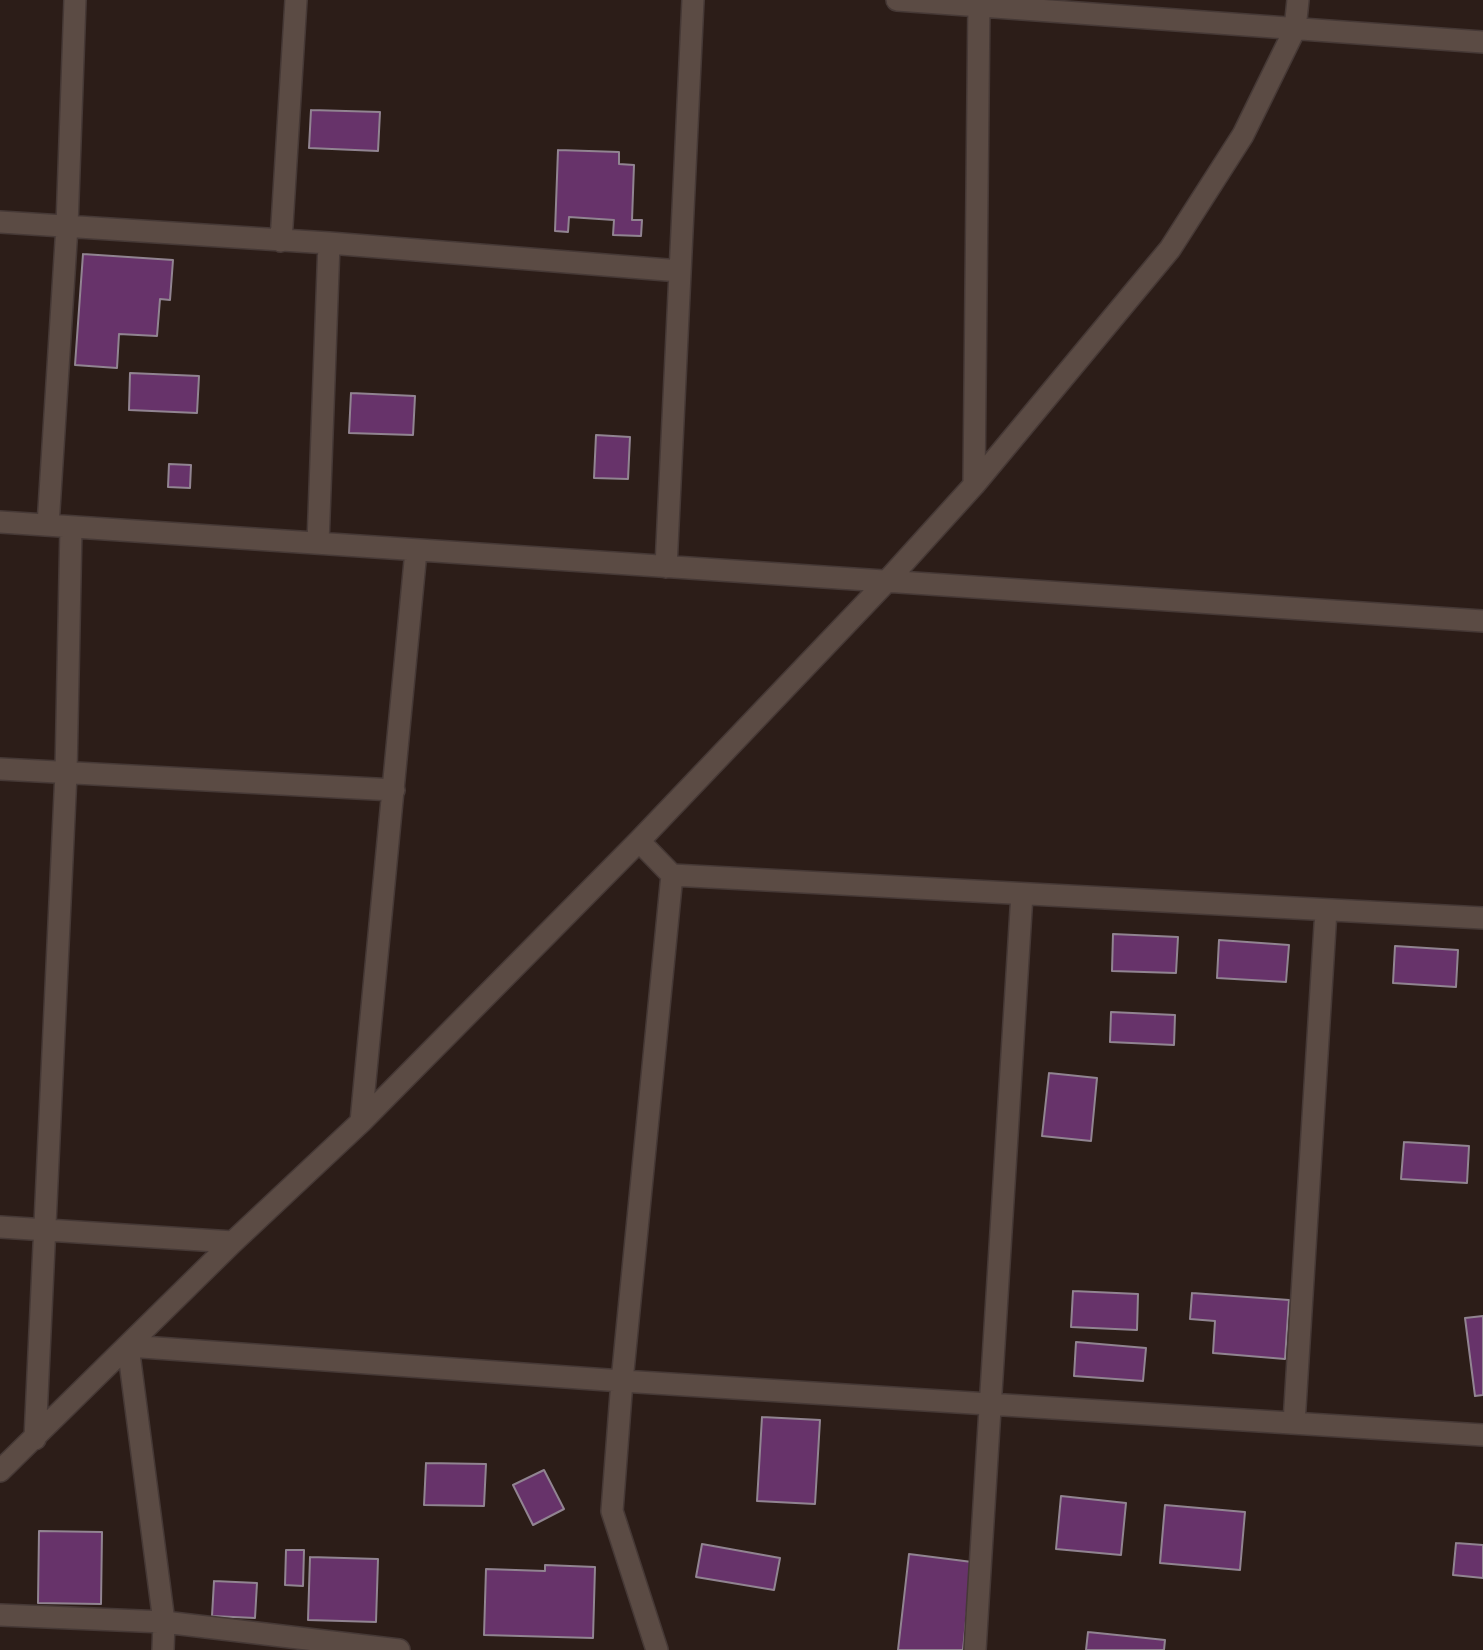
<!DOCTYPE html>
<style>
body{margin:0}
canvas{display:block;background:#2c1d18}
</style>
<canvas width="1483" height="1650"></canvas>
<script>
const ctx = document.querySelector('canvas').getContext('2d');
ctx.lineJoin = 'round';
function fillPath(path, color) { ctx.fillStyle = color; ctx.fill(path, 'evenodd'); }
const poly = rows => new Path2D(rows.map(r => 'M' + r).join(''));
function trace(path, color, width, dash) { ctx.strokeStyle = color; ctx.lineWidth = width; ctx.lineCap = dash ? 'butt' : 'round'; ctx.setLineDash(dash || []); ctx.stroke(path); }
const building = poly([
 [311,110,380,112,378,151,309,148,311,110],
 [558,150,619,152,619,164,634,165,632,220,642,220,641,236,613,235,614,220,569,217,568,232,555,231,558,150],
 [83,254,173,260,170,300,160,299,157,336,119,334,117,368,75,365,83,254],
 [130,373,199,376,197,413,129,410,130,373],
 [351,393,415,396,413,435,349,433,351,393],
 [596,435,630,437,628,479,594,478,596,435],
 [169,464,191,465,190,488,168,487,169,464],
 [1113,934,1178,937,1176,973,1112,971,1113,934],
 [1219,940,1289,945,1286,982,1217,978,1219,940],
 [1395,946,1458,950,1456,987,1393,983,1395,946],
 [1111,1012,1175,1015,1174,1045,1110,1042,1111,1012],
 [1049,1073,1097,1078,1091,1141,1042,1136,1049,1073],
 [1404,1142,1469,1146,1467,1183,1401,1179,1404,1142],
 [1073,1291,1138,1294,1137,1330,1071,1327,1073,1291],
 [1192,1293,1289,1300,1285,1359,1213,1353,1215,1321,1190,1319,1192,1293],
 [1483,1316,1483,1395,1475,1396,1465,1318,1483,1316],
 [1076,1342,1146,1348,1143,1381,1074,1376,1076,1342],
 [762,1417,820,1420,815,1504,757,1501,762,1417],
 [426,1463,486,1464,484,1506,424,1505,426,1463],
 [544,1470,564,1509,533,1525,513,1485,544,1470],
 [1061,1496,1126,1503,1121,1555,1056,1549,1061,1496],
 [1165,1505,1245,1512,1240,1570,1160,1563,1165,1505],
 [39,1531,102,1532,101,1604,38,1603,39,1531],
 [1456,1543,1483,1545,1483,1578,1453,1575,1456,1543],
 [702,1544,780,1558,774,1590,696,1577,702,1544],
 [286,1550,304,1550,303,1586,285,1585,286,1550],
 [909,1554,972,1562,963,1650,898,1650,909,1554],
 [310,1557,378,1559,376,1622,308,1620,310,1557],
 [545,1565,595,1567,593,1638,484,1635,486,1569,545,1571,545,1565],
 [214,1581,257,1583,255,1618,212,1616,214,1581],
 [1088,1632,1165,1640,1164,1650,1086,1650,1088,1632]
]);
fillPath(building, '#67336a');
trace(building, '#918491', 2);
const minor = poly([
 [897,0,1483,42],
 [0,222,329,243,680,271],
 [281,241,296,0],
 [974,485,979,0],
 [0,522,1483,621],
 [48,525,67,226,75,0],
 [318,543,329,243],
 [666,567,693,0],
 [0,769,394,790],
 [639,841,672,875,1483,918],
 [361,1122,416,551],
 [0,1227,233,1242],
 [1294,1423,1326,910],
 [35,1439,66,773,71,527],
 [0,1471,233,1242,361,1122,639,841,887,581,974,485,1170,249,1243,135,1295,29,1298,0],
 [0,1615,164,1622,399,1650],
 [163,1650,164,1622,128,1346,622,1381,1483,1435],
 [657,1650,612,1511,622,1381,672,875],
 [975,1650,1022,894]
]);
trace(minor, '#463936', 24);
trace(minor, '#5b4b44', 21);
</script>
